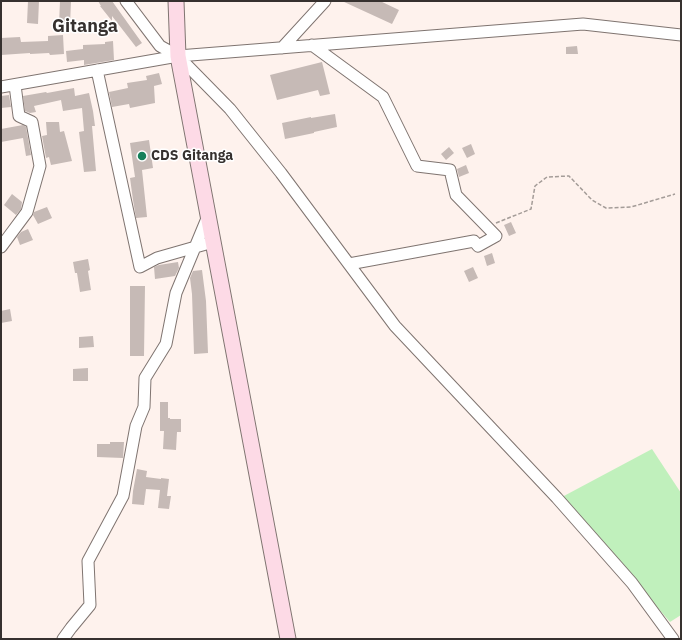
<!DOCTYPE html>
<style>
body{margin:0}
#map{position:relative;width:682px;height:640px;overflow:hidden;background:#fef2ed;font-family:"IBM Plex Sans",sans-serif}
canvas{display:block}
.frame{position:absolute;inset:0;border:2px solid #36312f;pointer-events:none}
</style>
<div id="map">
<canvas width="682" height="640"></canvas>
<div class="frame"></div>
</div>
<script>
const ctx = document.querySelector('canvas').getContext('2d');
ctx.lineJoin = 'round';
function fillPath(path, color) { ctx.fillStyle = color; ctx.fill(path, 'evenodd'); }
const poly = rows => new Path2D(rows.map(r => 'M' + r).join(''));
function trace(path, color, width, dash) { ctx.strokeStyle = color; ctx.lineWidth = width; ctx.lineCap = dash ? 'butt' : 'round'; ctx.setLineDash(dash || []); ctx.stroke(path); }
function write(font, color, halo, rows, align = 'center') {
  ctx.font = font + ' "IBM Plex Sans",sans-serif'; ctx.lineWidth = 3; ctx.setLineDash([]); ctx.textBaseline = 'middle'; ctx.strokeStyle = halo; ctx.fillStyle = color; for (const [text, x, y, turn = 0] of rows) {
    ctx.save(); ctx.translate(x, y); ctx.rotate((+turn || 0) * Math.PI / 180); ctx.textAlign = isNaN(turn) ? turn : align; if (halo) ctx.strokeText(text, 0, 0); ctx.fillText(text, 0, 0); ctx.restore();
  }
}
fillPath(poly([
 [652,449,681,493,681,615,670,622,562,497]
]), '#c0f0bc');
fillPath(poly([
 [28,1,39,1,38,24,27,23],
 [60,1,71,1,70,25,59,25],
 [98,1,112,1,142,43,136,47,112,16,112,21,100,6,101,6],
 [342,1,380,1,399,10,392,24],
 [63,35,64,54,50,55,49,53,30,54,30,53,1,55,1,38,20,37,21,42,48,41,48,36],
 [113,41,114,60,84,65,84,60,67,62,66,51,83,49,83,45,105,44,105,42],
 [577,46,578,54,566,54,566,47],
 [322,62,330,94,320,96,318,90,277,100,270,75],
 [159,73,162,84,154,86,155,103,130,108,129,104,112,107,109,92,128,88,127,83,147,80,146,76],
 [74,88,75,96,89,93,93,111,95,126,92,126,96,171,84,172,79,132,84,131,82,108,63,111,61,100,34,106,36,112,30,113,25,111,23,96,46,92,47,93],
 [9,95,11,107,1,108,1,96],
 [335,114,337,127,314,132,314,133,285,139,282,123,311,117,311,118],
 [46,122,59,122,60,132,64,131,72,161,51,165,49,157,46,158,42,136,47,135],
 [23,125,26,127,31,155,26,156,23,138,1,142,1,129],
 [149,140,153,168,142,170,147,217,136,218,133,200,130,178,135,177,130,143],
 [471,144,475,154,467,158,462,148],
 [449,147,454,153,446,160,441,154],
 [466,165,469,173,459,177,457,169],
 [12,194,22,202,21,209,16,215,4,205],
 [47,207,52,218,38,224,33,215,34,212],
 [511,222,516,233,509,236,504,225],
 [28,229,33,240,20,245,17,237,21,232],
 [492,253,495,263,487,266,484,256],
 [88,259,90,270,88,271,91,290,80,292,77,273,75,273,73,262],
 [178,262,179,268,175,276,155,279,154,267,159,265],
 [473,267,478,278,469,282,464,271],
 [202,270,206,301,208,353,194,354,192,294,190,278,193,271],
 [130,286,145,286,144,356,130,356],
 [10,309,12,321,1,323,1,311],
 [93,336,94,347,79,348,79,337],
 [88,368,88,381,73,381,73,369],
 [160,402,168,402,168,418,170,418,170,419,181,419,181,432,177,432,176,450,163,449,164,431,160,431],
 [110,442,124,442,123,458,97,457,97,444,110,444],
 [137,469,147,471,146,477,161,479,161,478,169,479,167,496,171,496,169,509,158,508,160,490,146,489,144,505,132,504,133,491]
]), '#c6bab6');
const minor = poly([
 [126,1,160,46,178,56,230,109,281,173,395,326,557,498,632,583,673,639],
 [312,45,383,97,417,166,450,170,456,195,496,236,478,246,474,241,349,264],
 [282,48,325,1],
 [97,70,140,267,157,258,213,242],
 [1,87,178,56,583,24,681,35],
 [1,247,27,212,40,166,32,122,19,116,15,85],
 [63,639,71,628,90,605,88,561,123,496,136,426,144,407,145,378,166,344,176,293,208,216]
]);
const secondary = poly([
 [176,1,178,56,288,639]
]);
trace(minor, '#7f7470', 13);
trace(secondary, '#7f7470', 17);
trace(poly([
 [496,223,531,209,535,186,547,177,569,176,592,200,606,208,631,207,675,194]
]), '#a49c98', 1.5, [4, 2]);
trace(minor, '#fff', 11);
trace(secondary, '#fddae6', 15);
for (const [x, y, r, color] of [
 [142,156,5,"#16805b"]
]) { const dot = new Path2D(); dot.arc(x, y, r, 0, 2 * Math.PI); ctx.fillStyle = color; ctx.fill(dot); trace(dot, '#fff', 1.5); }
write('bold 14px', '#36312f', '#fff', [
 ["CDS Gitanga",151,156]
], 'left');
write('bold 18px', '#36312f', '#fff', [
 ["Gitanga",85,27]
]);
</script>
